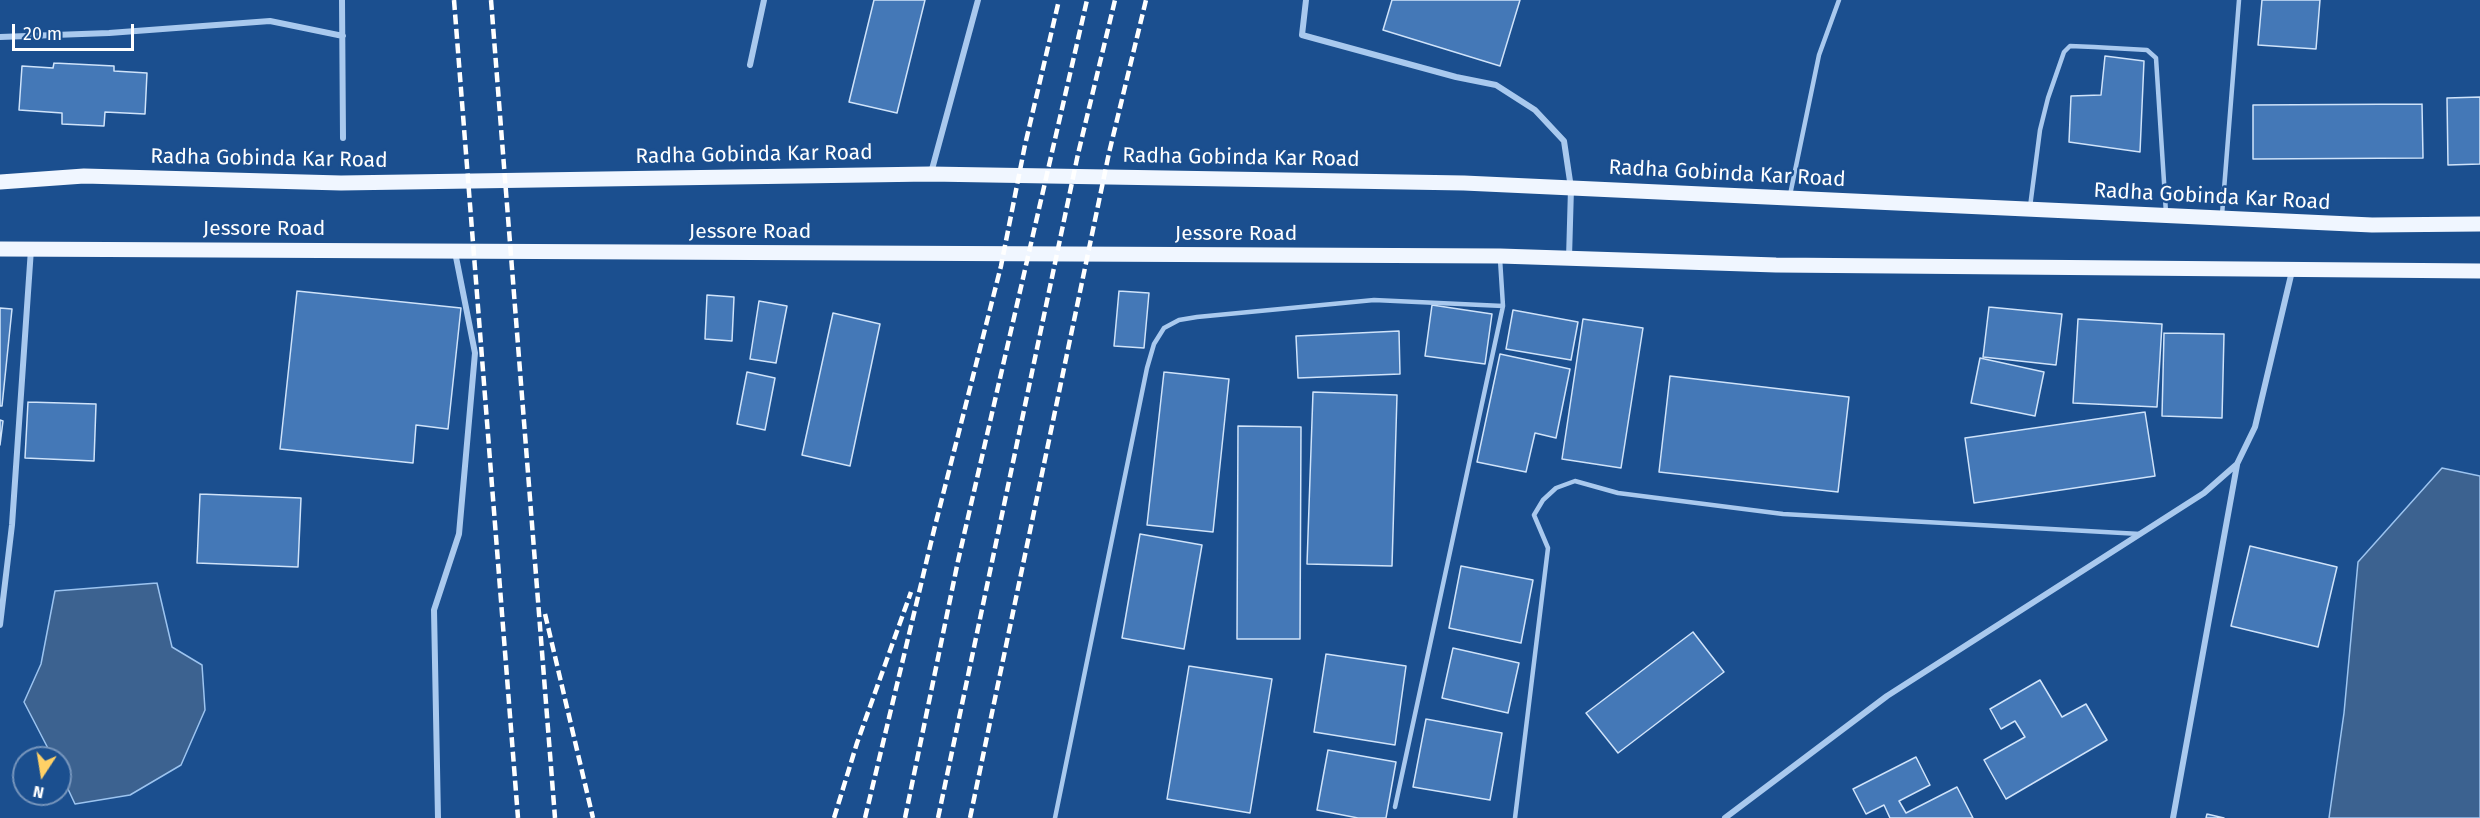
<!DOCTYPE html>
<style>
body{margin:0}
#map{position:relative;width:2480px;height:818px;overflow:hidden;background:#1b4f8f;font-family:"Fira Sans",sans-serif}
canvas{display:block}
.north{position:absolute;left:12px;top:746px;width:60px;height:60px;box-sizing:border-box;background:#1b4f8f;border:2px solid #7695bc;border-radius:50%;rotate:192deg;font-size:16px;font-weight:700;line-height:24px;text-align:center;color:#fff}
.north::after{content:'';display:block;margin:auto;width:21px;height:27px;background:#ffd166;clip-path:polygon(50% 0,100% 100%,50% 72%,0 100%)}
.scale{position:absolute;left:12px;top:24px;width:122px;height:27px;box-sizing:border-box;border:3px solid #fff;border-top:0;padding-left:8px;font-size:18px;line-height:21px;white-space:nowrap;color:#fff;-webkit-text-stroke:4px #1b4f8f;paint-order:stroke}
</style>
<div id="map">
<canvas width="2480" height="818"></canvas>
<div class="north">N</div>
<div class="scale">20 m</div>
</div>
<script>
const ctx = document.querySelector('canvas').getContext('2d');
ctx.lineJoin = 'round';
function fillPath(path, color) { ctx.fillStyle = color; ctx.fill(path, 'evenodd'); }
const poly = rows => new Path2D(rows.map(r => 'M' + r).join(''));
function trace(path, color, width, dash) { ctx.strokeStyle = color; ctx.lineWidth = width; ctx.lineCap = dash ? 'butt' : 'round'; ctx.setLineDash(dash || []); ctx.stroke(path); }
function write(font, color, halo, rows, align = 'center') {
  ctx.font = font + ' "Fira Sans",sans-serif'; ctx.lineWidth = 5; ctx.setLineDash([]); ctx.textBaseline = 'middle'; ctx.strokeStyle = halo; ctx.fillStyle = color; for (const [text, x, y, turn = 0] of rows) {
    ctx.save(); ctx.translate(x, y); ctx.rotate((+turn || 0) * Math.PI / 180); ctx.textAlign = isNaN(turn) ? turn : align; if (halo) ctx.strokeText(text, 0, 0); ctx.fillText(text, 0, 0); ctx.restore();
  }
}
const water = poly([
 [2442,468,2480,476,2480,818,2329,818,2344,713,2358,562,2442,468],
 [157,583,172,647,202,665,205,710,181,765,130,795,75,804,60,772,60,758,53,758,24,702,41,664,55,591,157,583]
]);
fillPath(water, '#3c6290');
trace(water, '#9cc4f0', 1.5);
const building = poly([
 [874,0,925,0,897,113,849,102,874,0],
 [1392,0,1520,0,1500,66,1383,30,1392,0],
 [2262,0,2320,0,2316,49,2258,45,2262,0],
 [2105,56,2144,61,2140,152,2069,142,2071,96,2101,95,2105,56],
 [54,63,114,66,114,71,147,73,145,114,105,112,104,126,62,124,62,113,19,110,22,66,53,68,54,63],
 [2480,97,2480,164,2448,165,2447,98,2480,97],
 [2422,104,2423,158,2253,159,2253,105,2422,104],
 [297,291,461,308,448,429,416,425,413,463,280,449,297,291],
 [1119,291,1149,293,1144,348,1114,346,1119,291],
 [707,295,734,297,732,341,705,339,707,295],
 [759,301,787,306,776,363,750,359,759,301],
 [1432,305,1492,314,1485,364,1425,356,1432,305],
 [1989,307,2062,314,2056,365,1983,357,1989,307],
 [0,308,12,309,2,406,0,406,0,308],
 [1513,310,1578,322,1571,360,1506,349,1513,310],
 [833,313,880,324,850,466,802,455,833,313],
 [1583,319,1643,328,1621,468,1562,459,1583,319],
 [2078,319,2162,324,2157,407,2073,403,2078,319],
 [1399,331,1400,374,1298,378,1296,336,1399,331],
 [2164,333,2224,334,2222,418,2162,416,2164,333],
 [1500,354,1570,369,1556,438,1535,433,1526,472,1477,462,1500,354],
 [1980,358,2044,372,2035,416,1971,403,1980,358],
 [747,372,775,378,765,430,737,424,747,372],
 [1164,372,1229,379,1213,532,1147,525,1164,372],
 [1670,376,1849,397,1838,492,1659,472,1670,376],
 [1313,392,1397,395,1392,566,1307,564,1313,392],
 [28,402,96,404,94,461,25,458,28,402],
 [2145,412,2155,476,1974,503,1965,438,2145,412],
 [0,420,3,421,0,445,0,420],
 [1238,426,1301,427,1300,639,1237,639,1238,426],
 [200,494,301,498,298,567,197,563,200,494],
 [1140,534,1202,545,1184,649,1122,638,1140,534],
 [2250,546,2337,567,2318,647,2231,626,2250,546],
 [1461,566,1533,580,1521,643,1449,628,1461,566],
 [1693,632,1724,672,1618,753,1586,713,1693,632],
 [1453,648,1519,663,1508,713,1442,698,1453,648],
 [1326,654,1406,666,1395,745,1314,732,1326,654],
 [1189,666,1272,679,1250,813,1167,799,1189,666],
 [2040,680,2062,717,2086,704,2107,740,2006,799,1984,760,2025,737,2015,721,2001,729,1990,709,2040,680],
 [1426,719,1502,733,1490,800,1413,787,1426,719],
 [1328,750,1396,762,1386,818,1358,818,1317,810,1328,750],
 [1916,757,1930,785,1899,801,1906,813,1957,787,1973,818,1890,818,1884,805,1866,814,1853,789,1916,757],
 [2207,814,2224,818,2206,818,2207,814]
]);
fillPath(building, '#4478b7');
trace(building, '#cfe3fa', 1.5);
trace(poly([
 [1790,195,1819,55,1839,0],
 [2030,207,2040,130,2048,98,2064,52,2070,46,2094,47,2147,50,2156,58,2166,213],
 [2222,215,2239,0],
 [1395,807,1503,306,1500,259],
 [1055,818,1147,368,1154,344,1164,328,1179,320,1197,317,1374,300,1503,306],
 [1515,818,1548,548,1534,515,1543,500,1556,488,1575,481,1618,493,1783,514,2140,534]
]), '#a9c9ee', 4.5);
trace(poly([
 [342,0,343,138],
 [1306,0,1302,35,1456,77,1496,85,1535,110,1564,141,1571,188,1569,258],
 [0,37,109,33,270,21,343,36],
 [750,65,764,0],
 [931,173,978,0],
 [0,625,12,525,31,249],
 [438,818,434,610,459,534,475,353,455,252],
 [1725,818,1887,696,2204,493,2237,464,2255,427,2292,271],
 [2173,818,2237,465]
]), '#a9c9ee', 6);
trace(poly([
 [0,182,84,176,341,183,930,174,1464,183,2372,225,2480,224],
 [0,249,1500,256,1776,265,2480,271]
]), '#f0f6ff', 15);
trace(poly([
 [454,0,518,818],
 [491,0,555,818],
 [545,614,593,818],
 [834,818,857,743,911,592],
 [865,818,934,530,1001,266,1025,145,1059,0],
 [905,818,958,561,1087,0],
 [938,818,1078,154,1115,0],
 [970,818,1109,153,1146,0]
]), '#fff', 4.5, [10, 4.5]);
write('21px', '#fff', '#1b4f8f', [
 ["Radha Gobinda Kar Road",754,155,-1],
 ["Radha Gobinda Kar Road",1241,158,1],
 ["Radha Gobinda Kar Road",269,159,1],
 ["Radha Gobinda Kar Road",1727,174,3],
 ["Radha Gobinda Kar Road",2212,197,3],
 ["Jessore Road",264,229],
 ["Jessore Road",750,232],
 ["Jessore Road",1236,234]
]);
</script>
